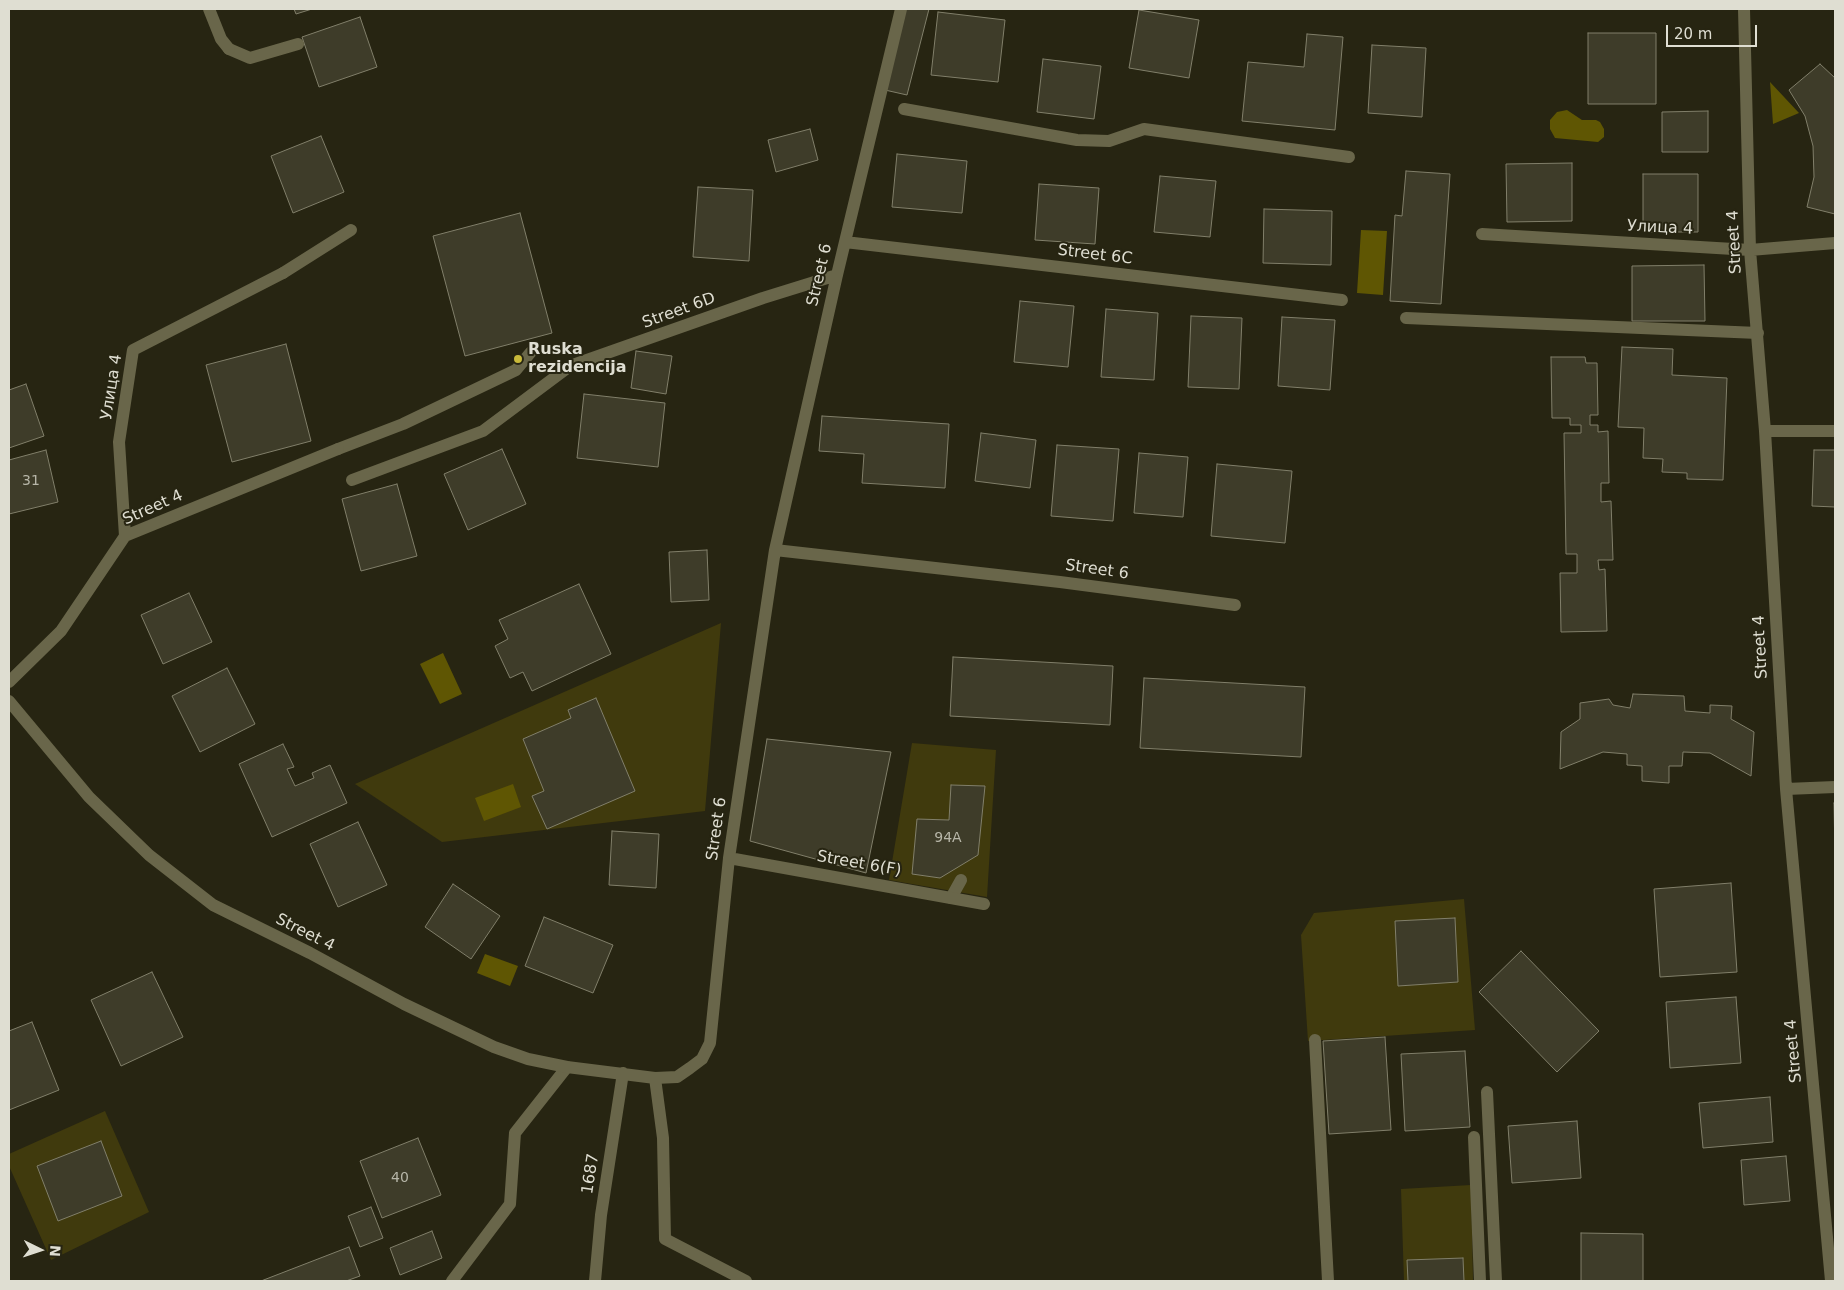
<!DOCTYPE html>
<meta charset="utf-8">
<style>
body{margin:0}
#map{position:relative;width:1844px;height:1290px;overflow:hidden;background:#272512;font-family:"DejaVu Sans",sans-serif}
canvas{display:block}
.frame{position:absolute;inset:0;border:10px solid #dfded2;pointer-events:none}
.north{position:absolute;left:15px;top:1225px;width:50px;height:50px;-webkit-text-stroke:4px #272512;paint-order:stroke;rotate:94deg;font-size:14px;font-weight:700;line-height:20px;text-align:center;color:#dfded2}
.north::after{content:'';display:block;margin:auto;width:18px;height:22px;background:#dfded2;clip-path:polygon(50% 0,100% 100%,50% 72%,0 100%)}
.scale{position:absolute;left:1666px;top:25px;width:91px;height:22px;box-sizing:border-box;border:2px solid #dfded2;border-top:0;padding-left:6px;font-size:15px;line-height:18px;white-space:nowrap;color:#dfded2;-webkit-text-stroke:4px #272512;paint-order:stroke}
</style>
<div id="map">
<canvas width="1844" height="1290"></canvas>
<div class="frame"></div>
<div class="north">N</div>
<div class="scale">20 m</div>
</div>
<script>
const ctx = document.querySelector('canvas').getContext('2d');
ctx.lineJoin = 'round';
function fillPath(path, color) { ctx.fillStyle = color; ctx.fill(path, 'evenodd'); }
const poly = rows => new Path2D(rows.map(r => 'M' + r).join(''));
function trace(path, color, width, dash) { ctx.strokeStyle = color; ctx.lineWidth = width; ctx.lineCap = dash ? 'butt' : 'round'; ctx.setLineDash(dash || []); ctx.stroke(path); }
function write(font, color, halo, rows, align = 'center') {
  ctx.font = font + ' "DejaVu Sans",sans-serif'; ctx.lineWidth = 4; ctx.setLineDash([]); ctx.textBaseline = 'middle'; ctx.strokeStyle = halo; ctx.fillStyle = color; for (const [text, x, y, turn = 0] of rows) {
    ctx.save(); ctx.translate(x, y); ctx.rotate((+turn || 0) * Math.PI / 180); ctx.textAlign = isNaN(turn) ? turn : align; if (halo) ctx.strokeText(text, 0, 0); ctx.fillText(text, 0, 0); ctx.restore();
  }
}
fillPath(poly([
 [721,623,705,811,442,842,355,784],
 [912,743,996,750,987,897,889,880],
 [1464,899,1475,1030,1308,1041,1301,935,1314,913],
 [105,1111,149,1212,51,1260,9,1166,9,1154],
 [1471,1185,1473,1281,1404,1281,1401,1189]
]), '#403a0d');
fillPath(poly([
 [1770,82,1799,113,1773,124],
 [1567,110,1582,120,1596,120,1600,122,1604,129,1604,137,1598,142,1555,138,1550,129,1550,120,1557,112],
 [1361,230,1387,231,1383,295,1357,293],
 [443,653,462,694,440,704,420,664],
 [513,784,521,807,484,821,475,798],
 [485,954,518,966,510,986,477,973]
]), '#5f5603');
const building = poly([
 [294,9,312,9,296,14,294,9],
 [905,9,929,9,907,95,885,90,905,9],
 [1139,10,1199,20,1189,78,1129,68,1139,10],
 [938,12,1005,20,998,82,931,75,938,12],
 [360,17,377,67,319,87,302,37,360,17],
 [1588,33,1656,33,1656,104,1588,104,1588,33],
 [1307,34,1343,37,1335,130,1242,121,1248,62,1304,67,1307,34],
 [1372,45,1426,48,1422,117,1368,113,1372,45],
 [1043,59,1101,66,1094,119,1037,112,1043,59],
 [1820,64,1835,78,1835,214,1807,207,1814,177,1813,146,1805,116,1789,90,1820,64],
 [1708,111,1708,152,1662,152,1662,112,1708,111],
 [810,129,818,160,776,172,768,140,810,129],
 [321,136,344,192,293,213,271,156,321,136],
 [897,154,967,161,962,213,892,207,897,154],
 [1572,163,1572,221,1507,222,1506,164,1572,163],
 [1406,171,1450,174,1441,304,1390,301,1395,215,1402,216,1406,171],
 [1643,174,1698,174,1698,232,1643,232,1643,174],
 [1160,176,1216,181,1210,237,1154,232,1160,176],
 [1039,184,1099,188,1095,244,1035,240,1039,184],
 [698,187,753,190,749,261,693,257,698,187],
 [1264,209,1332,211,1331,265,1263,263,1264,209],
 [520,213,552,333,465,356,433,236,520,213],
 [1704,265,1705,321,1632,321,1632,266,1704,265],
 [1020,301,1074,306,1068,367,1014,362,1020,301],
 [1106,309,1158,313,1154,380,1101,377,1106,309],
 [1191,316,1242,318,1239,389,1188,387,1191,316],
 [1282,317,1335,320,1330,390,1278,386,1282,317],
 [286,344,311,441,232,462,206,365,286,344],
 [1622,347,1673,349,1672,375,1727,378,1723,480,1687,479,1687,473,1662,472,1663,459,1643,458,1644,428,1618,427,1622,347],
 [636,351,672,356,666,394,631,388,636,351],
 [1551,357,1585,357,1586,363,1597,363,1598,415,1590,415,1590,425,1598,425,1598,432,1608,431,1609,483,1601,483,1601,502,1611,501,1613,560,1598,560,1599,570,1605,569,1607,631,1561,632,1560,573,1577,573,1577,554,1566,554,1564,433,1581,433,1581,425,1570,425,1570,418,1552,418,1551,357],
 [26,384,44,436,9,448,9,390,26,384],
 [584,394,665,403,658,467,577,458,584,394],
 [822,416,949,424,945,488,862,483,864,454,819,451,822,416],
 [981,433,1036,440,1030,488,975,481,981,433],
 [1057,445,1119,449,1113,521,1051,516,1057,445],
 [502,449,526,504,468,530,444,474,502,449],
 [46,450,58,502,9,514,9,460,46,450],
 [1814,450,1835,450,1835,507,1812,506,1814,450],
 [1139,453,1188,457,1183,517,1134,513,1139,453],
 [1217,464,1292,471,1285,543,1211,536,1217,464],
 [397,484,417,556,361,571,342,499,397,484],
 [707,550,709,600,671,602,669,552,707,550],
 [579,584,611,654,532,691,523,672,510,678,495,646,508,639,499,620,579,584],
 [189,593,212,642,163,664,141,615,189,593],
 [953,657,1113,666,1110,725,950,716,953,657],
 [227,668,255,724,200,752,172,696,227,668],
 [1144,678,1305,687,1301,757,1140,748,1144,678],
 [1633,694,1684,696,1685,711,1710,713,1710,705,1732,706,1731,719,1754,732,1751,776,1710,753,1683,752,1682,766,1669,766,1669,783,1642,781,1642,766,1627,765,1627,754,1603,752,1560,769,1561,732,1580,719,1580,703,1609,699,1613,705,1630,708,1633,694],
 [596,698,635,791,547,829,532,796,544,791,523,739,571,718,568,710,596,698],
 [767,739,891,752,866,873,750,841,767,739],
 [283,744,294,767,287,769,295,786,314,778,312,773,330,765,347,803,272,837,239,764,283,744],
 [951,785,985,786,978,855,940,878,912,874,917,819,949,820,951,785],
 [1834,803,1835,803,1835,855,1834,803],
 [358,822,387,885,338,907,310,844,358,822],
 [612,831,659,834,656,888,609,885,612,831],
 [1731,883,1737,972,1660,977,1654,889,1731,883],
 [453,884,500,916,471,959,425,927,453,884],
 [544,917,613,945,593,993,525,966,544,917],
 [1455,918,1458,982,1398,986,1395,921,1455,918],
 [1521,951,1599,1031,1557,1072,1479,992,1521,951],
 [152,972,183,1037,121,1066,91,1000,152,972],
 [1736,997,1741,1063,1670,1068,1666,1002,1736,997],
 [32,1022,59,1090,9,1110,9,1031,32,1022],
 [1385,1037,1391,1130,1329,1134,1323,1041,1385,1037],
 [1465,1051,1470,1127,1405,1131,1401,1054,1465,1051],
 [1770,1097,1773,1142,1703,1148,1699,1103,1770,1097],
 [1577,1121,1581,1178,1512,1183,1508,1126,1577,1121],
 [418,1138,441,1195,382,1218,360,1161,418,1138],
 [101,1141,122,1196,58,1221,37,1166,101,1141],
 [1786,1156,1790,1201,1744,1205,1741,1160,1786,1156],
 [371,1207,383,1238,360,1247,348,1216,371,1207],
 [432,1231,442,1258,400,1275,390,1248,432,1231],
 [1581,1233,1643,1234,1643,1281,1581,1281,1581,1233],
 [349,1247,360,1276,346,1281,261,1281,349,1247],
 [1463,1258,1464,1281,1408,1281,1407,1260,1463,1258]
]);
fillPath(building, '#3e3c29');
trace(building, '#817f6a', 1);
trace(poly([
 [229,49,250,58,298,44],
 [904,109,1077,140,1109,141,1144,129,1349,157],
 [283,273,351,230],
 [338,449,403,424,516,370,531,352],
 [951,898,961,880],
 [1315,1040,1328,1281],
 [1487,1092,1496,1281],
 [1474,1137,1480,1281],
 [452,1281,510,1204,515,1133,567,1067]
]), '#69664a', 12);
trace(poly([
 [209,9,221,39,229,49],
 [1744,9,1750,250,1765,431,1786,789,1831,1281],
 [1482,234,1750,250,1835,243],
 [845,242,1342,300],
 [1406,318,1758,333],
 [1765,431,1835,431],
 [352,480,483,431,570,366,763,298,837,275],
 [125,536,119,442,133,350,283,273],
 [775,550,1060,582,1235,605],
 [9,682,61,631,125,536,338,449],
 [9,701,89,797,149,855,213,905,310,953,404,1004,494,1047,528,1059,567,1067,655,1078,677,1077,690,1068,702,1059,710,1043,729,858,775,550,837,275,901,9],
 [1786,789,1835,787],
 [729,858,984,904],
 [655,1078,663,1138,665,1239,746,1281],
 [595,1281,601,1215,623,1073]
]), '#69664a', 12);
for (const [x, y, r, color] of [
 [518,359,5,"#c9ba3a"]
]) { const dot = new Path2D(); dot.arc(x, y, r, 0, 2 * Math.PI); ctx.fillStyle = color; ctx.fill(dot); trace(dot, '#272512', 2); }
write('14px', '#b7b6a8', null, [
 ["31",31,481],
 ["94A",948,838],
 ["40",400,1178]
]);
write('16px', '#dfded2', '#272512', [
 ["Улица 4",1660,228,3],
 ["Street 4",1735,242,-93],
 ["Street 6C",1095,255,7],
 ["Street 6",820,275,-77],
 ["Street 6D",679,311,-20],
 ["Улица 4",112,387,-81],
 ["Street 4",153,508,-24],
 ["Street 6",1097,570,8],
 ["Street 4",1761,647,-93],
 ["Street 6",717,829,-82],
 ["Street 6(F)",859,864,10],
 ["Street 4",305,933,27],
 ["Street 4",1794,1051,-95],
 ["1687",591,1174,-81]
]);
write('bold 16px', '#dfded2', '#272512', [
 ["Ruska",528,350],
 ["rezidencija",528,368]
], 'left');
</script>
